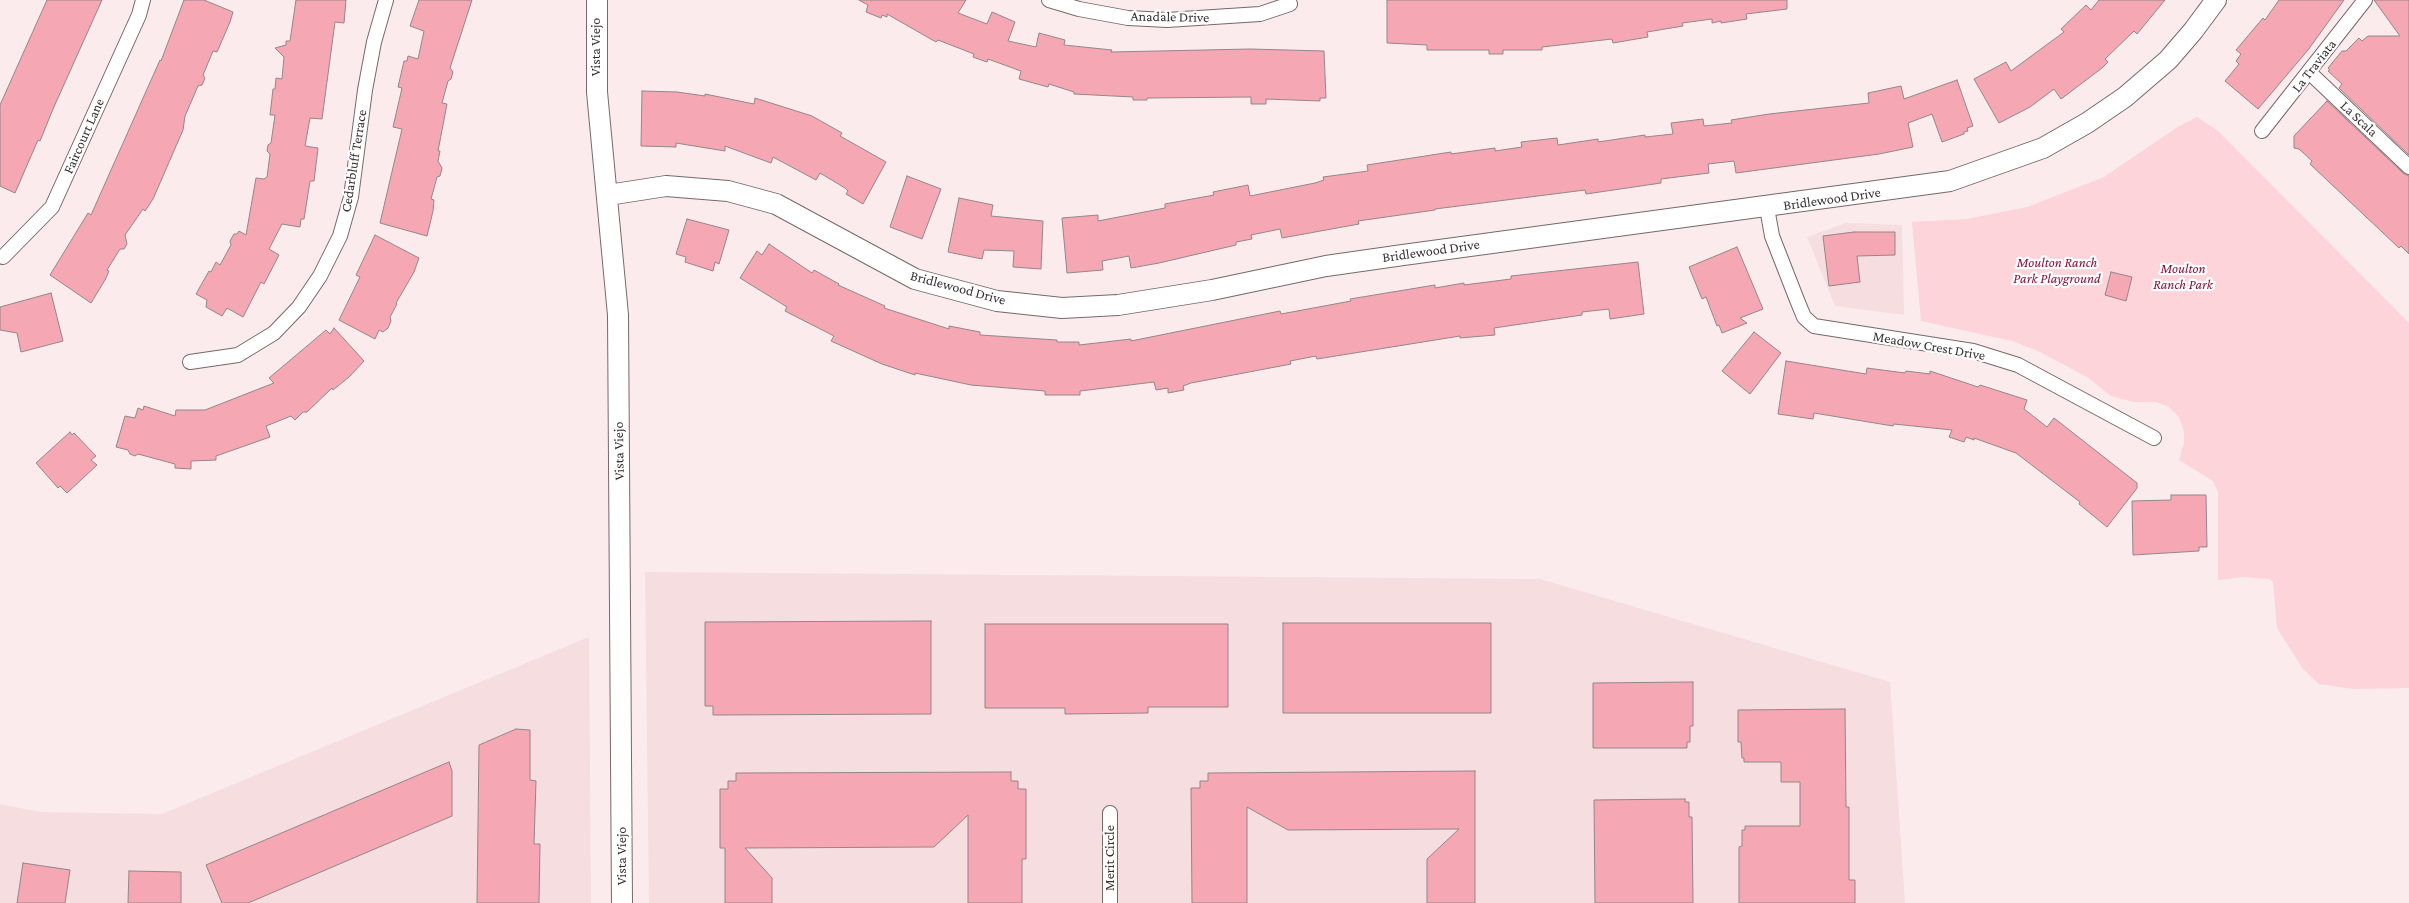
<!DOCTYPE html>
<style>
body{margin:0}
canvas{display:block;background:#fbebed}
</style>
<canvas width="2409" height="903"></canvas>
<script>
const ctx = document.querySelector('canvas').getContext('2d');
ctx.lineJoin = 'round';
function fillPath(path, color) { ctx.fillStyle = color; ctx.fill(path, 'evenodd'); }
const poly = rows => new Path2D(rows.map(r => 'M' + r).join(''));
function trace(path, color, width, dash) { ctx.strokeStyle = color; ctx.lineWidth = width; ctx.lineCap = dash ? 'butt' : 'round'; ctx.setLineDash(dash || []); ctx.stroke(path); }
function write(font, color, halo, rows, align = 'center') {
  ctx.font = font + ' "Crimson Pro",serif'; ctx.lineWidth = 4.5; ctx.setLineDash([]); ctx.textBaseline = 'middle'; ctx.strokeStyle = halo; ctx.fillStyle = color; for (const [text, x, y, turn = 0] of rows) {
    ctx.save(); ctx.translate(x, y); ctx.rotate((+turn || 0) * Math.PI / 180); ctx.textAlign = isNaN(turn) ? turn : align; if (halo) ctx.strokeText(text, 0, 0); ctx.fillText(text, 0, 0); ctx.restore();
  }
}
fillPath(poly([
 [1846,223,1902,225,1904,315,1835,306,1807,237],
 [645,572,1540,579,1890,682,1905,903,649,903],
 [589,637,591,903,0,903,0,804,40,812,162,814]
]), '#f5dde0');
fillPath(poly([
 [2197,117,2218,131,2409,323,2409,688,2353,689,2319,684,2303,669,2277,628,2273,582,2269,579,2243,577,2218,580,2218,492,2213,481,2179,460,2184,443,2184,432,2179,417,2169,407,2156,402,2134,402,2111,396,2087,377,2038,351,2012,341,1921,321,1912,222,1967,219,2027,207,2104,177,2179,126]
]), '#fdd4da');
const building = poly([
 [47,0,102,0,53,109,40,141,38,140,15,193,0,186,0,105,47,0],
 [184,0,204,0,233,12,230,22,217,52,213,51,203,75,205,78,202,85,198,86,185,116,183,130,153,199,145,211,143,209,125,235,127,244,124,249,120,249,107,270,109,271,105,280,91,303,50,275,88,213,91,215,160,60,161,61,184,0],
 [296,0,346,0,344,23,335,22,322,119,310,118,305,146,318,148,314,181,310,181,304,219,301,219,300,227,282,224,269,249,279,255,264,284,261,282,243,317,227,308,222,316,206,307,207,300,196,294,209,271,211,272,216,262,220,265,231,245,230,241,234,234,237,234,239,231,246,235,256,178,264,179,267,177,270,154,267,151,268,145,271,143,275,115,270,115,273,89,275,89,276,78,282,79,284,57,275,48,286,45,286,41,290,41,296,0],
 [419,0,472,0,450,68,453,72,451,79,448,81,442,103,447,104,438,151,440,151,438,161,442,168,440,176,437,177,431,199,434,200,433,211,427,236,380,223,402,129,393,127,402,88,398,87,404,61,407,61,408,56,418,59,424,31,410,26,419,0],
 [859,0,966,0,958,13,987,24,992,12,1015,22,1008,41,1036,47,1039,33,1065,40,1064,45,1112,50,1111,52,1250,49,1324,51,1326,98,1320,98,1320,101,1266,99,1266,104,1251,104,1251,97,1147,98,1147,100,1133,100,1133,97,1074,94,1074,92,1049,84,1048,87,1019,79,1021,71,988,59,987,62,973,57,974,54,938,40,936,42,887,14,887,17,882,15,881,18,866,12,868,5,859,0],
 [1387,0,1787,0,1787,9,1746,14,1747,19,1721,23,1721,21,1712,23,1712,19,1682,23,1683,26,1647,32,1648,37,1613,43,1612,39,1542,47,1542,50,1503,50,1503,54,1489,54,1489,50,1427,50,1427,45,1387,43,1387,0],
 [2099,0,2165,0,2137,34,2134,31,2105,59,2108,62,2102,68,2061,99,2054,89,2030,107,1999,123,1974,79,2006,62,2011,71,2064,32,2061,29,2086,5,2091,10,2099,0],
 [2279,0,2344,0,2308,50,2258,109,2225,81,2239,64,2236,61,2241,54,2236,50,2263,18,2265,20,2279,0],
 [2374,0,2409,0,2409,155,2339,88,2342,84,2328,71,2330,70,2328,68,2342,51,2346,51,2359,38,2362,41,2368,36,2400,36,2374,0],
 [1957,80,1973,126,1967,128,1968,131,1964,132,1964,134,1942,142,1932,114,1908,123,1913,147,1879,154,1736,173,1734,161,1708,164,1709,173,1661,179,1661,183,1586,194,1585,190,1435,209,1435,210,1358,221,1359,224,1282,238,1280,229,1251,235,1252,239,1236,242,1236,245,1159,263,1131,268,1129,256,1102,261,1103,270,1067,273,1062,218,1098,215,1098,221,1165,208,1165,204,1214,195,1213,192,1248,185,1250,196,1315,183,1324,180,1323,177,1368,171,1367,165,1451,152,1451,154,1495,148,1495,151,1522,147,1521,142,1557,138,1558,145,1598,139,1598,142,1645,135,1645,137,1673,134,1671,123,1703,119,1704,126,1732,123,1731,120,1769,114,1869,103,1868,93,1901,86,1904,99,1957,80],
 [642,91,677,92,705,96,705,94,754,104,755,98,812,116,842,133,840,136,886,162,863,204,846,194,848,191,845,188,820,173,816,180,773,157,771,163,725,146,725,151,676,143,676,147,641,146,642,91],
 [2327,101,2403,173,2409,176,2409,254,2401,246,2399,248,2328,181,2310,164,2312,161,2299,149,2294,148,2294,136,2327,101],
 [907,176,941,189,922,239,890,227,907,176],
 [959,198,993,205,991,216,1043,221,1041,269,1013,267,1014,251,984,250,982,259,948,252,959,198],
 [687,219,729,230,719,264,715,262,713,271,685,262,686,257,676,254,687,219],
 [1854,232,1895,232,1895,255,1857,256,1860,282,1829,286,1823,236,1854,232],
 [375,235,419,258,414,272,396,303,397,304,390,317,391,321,388,328,383,332,379,330,375,339,339,320,360,277,356,275,375,235],
 [769,244,812,273,814,270,839,284,838,285,885,306,884,308,949,329,949,326,980,332,980,335,1057,340,1057,342,1079,342,1079,345,1131,339,1131,341,1280,311,1281,314,1351,301,1350,299,1435,285,1435,288,1464,283,1464,285,1511,279,1511,276,1638,262,1644,314,1610,319,1609,309,1582,312,1582,315,1494,328,1495,335,1460,338,1460,336,1317,359,1316,356,1290,361,1291,364,1191,383,1183,386,1184,390,1168,393,1168,388,1156,390,1154,382,1080,391,1080,395,1045,395,1045,391,971,385,915,373,915,375,882,364,831,341,834,336,785,311,787,307,740,278,757,251,762,255,769,244],
 [1737,247,1763,309,1740,318,1747,323,1722,333,1719,325,1717,326,1706,297,1702,299,1689,267,1737,247],
 [2111,272,2132,277,2126,301,2105,295,2111,272],
 [51,293,63,341,21,352,17,333,0,330,0,307,51,293],
 [334,328,364,361,349,377,333,390,332,388,307,412,303,412,295,420,291,416,266,426,270,437,216,456,216,460,191,461,191,469,175,468,175,464,138,454,135,456,130,454,128,450,116,447,125,416,135,418,138,408,143,410,144,406,175,416,176,410,205,410,274,383,269,378,326,330,330,334,334,328],
 [1754,332,1781,353,1750,394,1722,371,1754,332],
 [1786,361,1866,374,1867,368,1905,373,1906,371,1930,374,1930,371,1978,387,1980,385,2027,400,2024,409,2047,427,2054,418,2137,483,2137,488,2107,527,2079,504,2080,502,2016,453,1974,438,1974,440,1966,437,1964,442,1949,437,1952,430,1894,424,1893,426,1814,413,1813,419,1778,414,1786,361],
 [70,432,72,435,74,433,96,456,91,460,97,465,67,493,60,486,58,488,36,463,70,432],
 [2171,495,2206,495,2207,547,2199,547,2199,551,2133,555,2132,501,2171,500,2171,495],
 [931,621,931,714,713,715,713,706,705,706,705,622,931,621],
 [1283,623,1491,623,1491,713,1283,713,1283,623],
 [985,624,1228,624,1228,707,1148,707,1148,713,1065,714,1065,708,985,708,985,624],
 [1693,682,1693,726,1690,726,1690,742,1687,742,1687,748,1593,748,1593,683,1693,682],
 [1845,709,1846,807,1849,807,1849,880,1855,880,1855,903,1739,903,1739,847,1742,846,1742,830,1745,830,1745,826,1800,826,1800,782,1781,782,1781,762,1744,762,1744,758,1742,758,1741,742,1738,742,1738,710,1845,709],
 [516,729,530,730,530,780,536,781,534,844,540,844,539,903,477,903,479,745,516,729],
 [449,762,452,771,452,816,248,903,222,903,206,865,449,762],
 [1475,771,1475,903,1427,903,1427,859,1459,829,1288,830,1247,807,1247,903,1192,903,1191,788,1200,788,1200,781,1208,781,1208,773,1475,771],
 [1011,772,1011,781,1018,781,1018,789,1026,789,1026,859,1022,859,1022,903,968,903,968,815,934,847,745,848,772,878,772,903,725,903,725,848,720,848,720,789,728,789,728,781,736,781,736,773,1011,772],
 [1685,799,1685,802,1689,802,1689,817,1692,817,1693,903,1595,903,1594,800,1685,799],
 [23,863,70,870,65,903,17,903,23,863],
 [129,871,181,872,181,903,128,903,129,871]
]);
fillPath(building, '#f6a7b4');
trace(building, '#958688', 1);
const street = poly([
 [1049,0,1079,9,1128,18,1167,20,1260,14,1290,4],
 [2309,72,2409,167],
 [2262,131,2365,0],
 [1767,208,1772,236,1797,300,1804,317,1814,326,1973,351,2018,365,2154,438],
 [3,257,52,207,139,15,143,0],
 [190,362,238,355,274,333,299,307,320,276,340,236,351,197,365,90,374,42,386,0],
 [1110,813,1110,903]
]);
const secondary = poly([
 [597,0,597,92,618,315,622,903],
 [608,195,666,186,728,191,776,204,915,279,997,301,1062,308,1118,305,1212,290,1326,266,1403,255,1950,181,2043,148,2087,123,2125,97,2168,60,2193,31,2216,0]
]);
trace(street, '#76696a', 16);
trace(secondary, '#76696a', 22);
trace(street, '#fff', 14);
trace(secondary, '#fff', 20);
write('14px', '#363031', '#fff', [
 ["Anadale Drive",1170,17,1],
 ["Vista Viejo",596,47,-90],
 ["La Traviata",2314,66,-52],
 ["La Scala",2359,119,43],
 ["Faircourt Lane",84,136,-66],
 ["Cedarbluff Terrace",354,161,-81],
 ["Bridlewood Drive",1832,199,-8],
 ["Bridlewood Drive",1431,251,-8],
 ["Bridlewood Drive",958,288,15],
 ["Meadow Crest Drive",1929,346,10],
 ["Vista Viejo",619,451,-91],
 ["Vista Viejo",622,856,-90],
 ["Merit Circle",1110,858,-90]
]);
write('italic 14px', '#851238', '#fff', [
 ["Moulton Ranch",2057,263],
 ["Park Playground",2057,279],
 ["Moulton",2183,269],
 ["Ranch Park",2183,285]
]);
</script>
